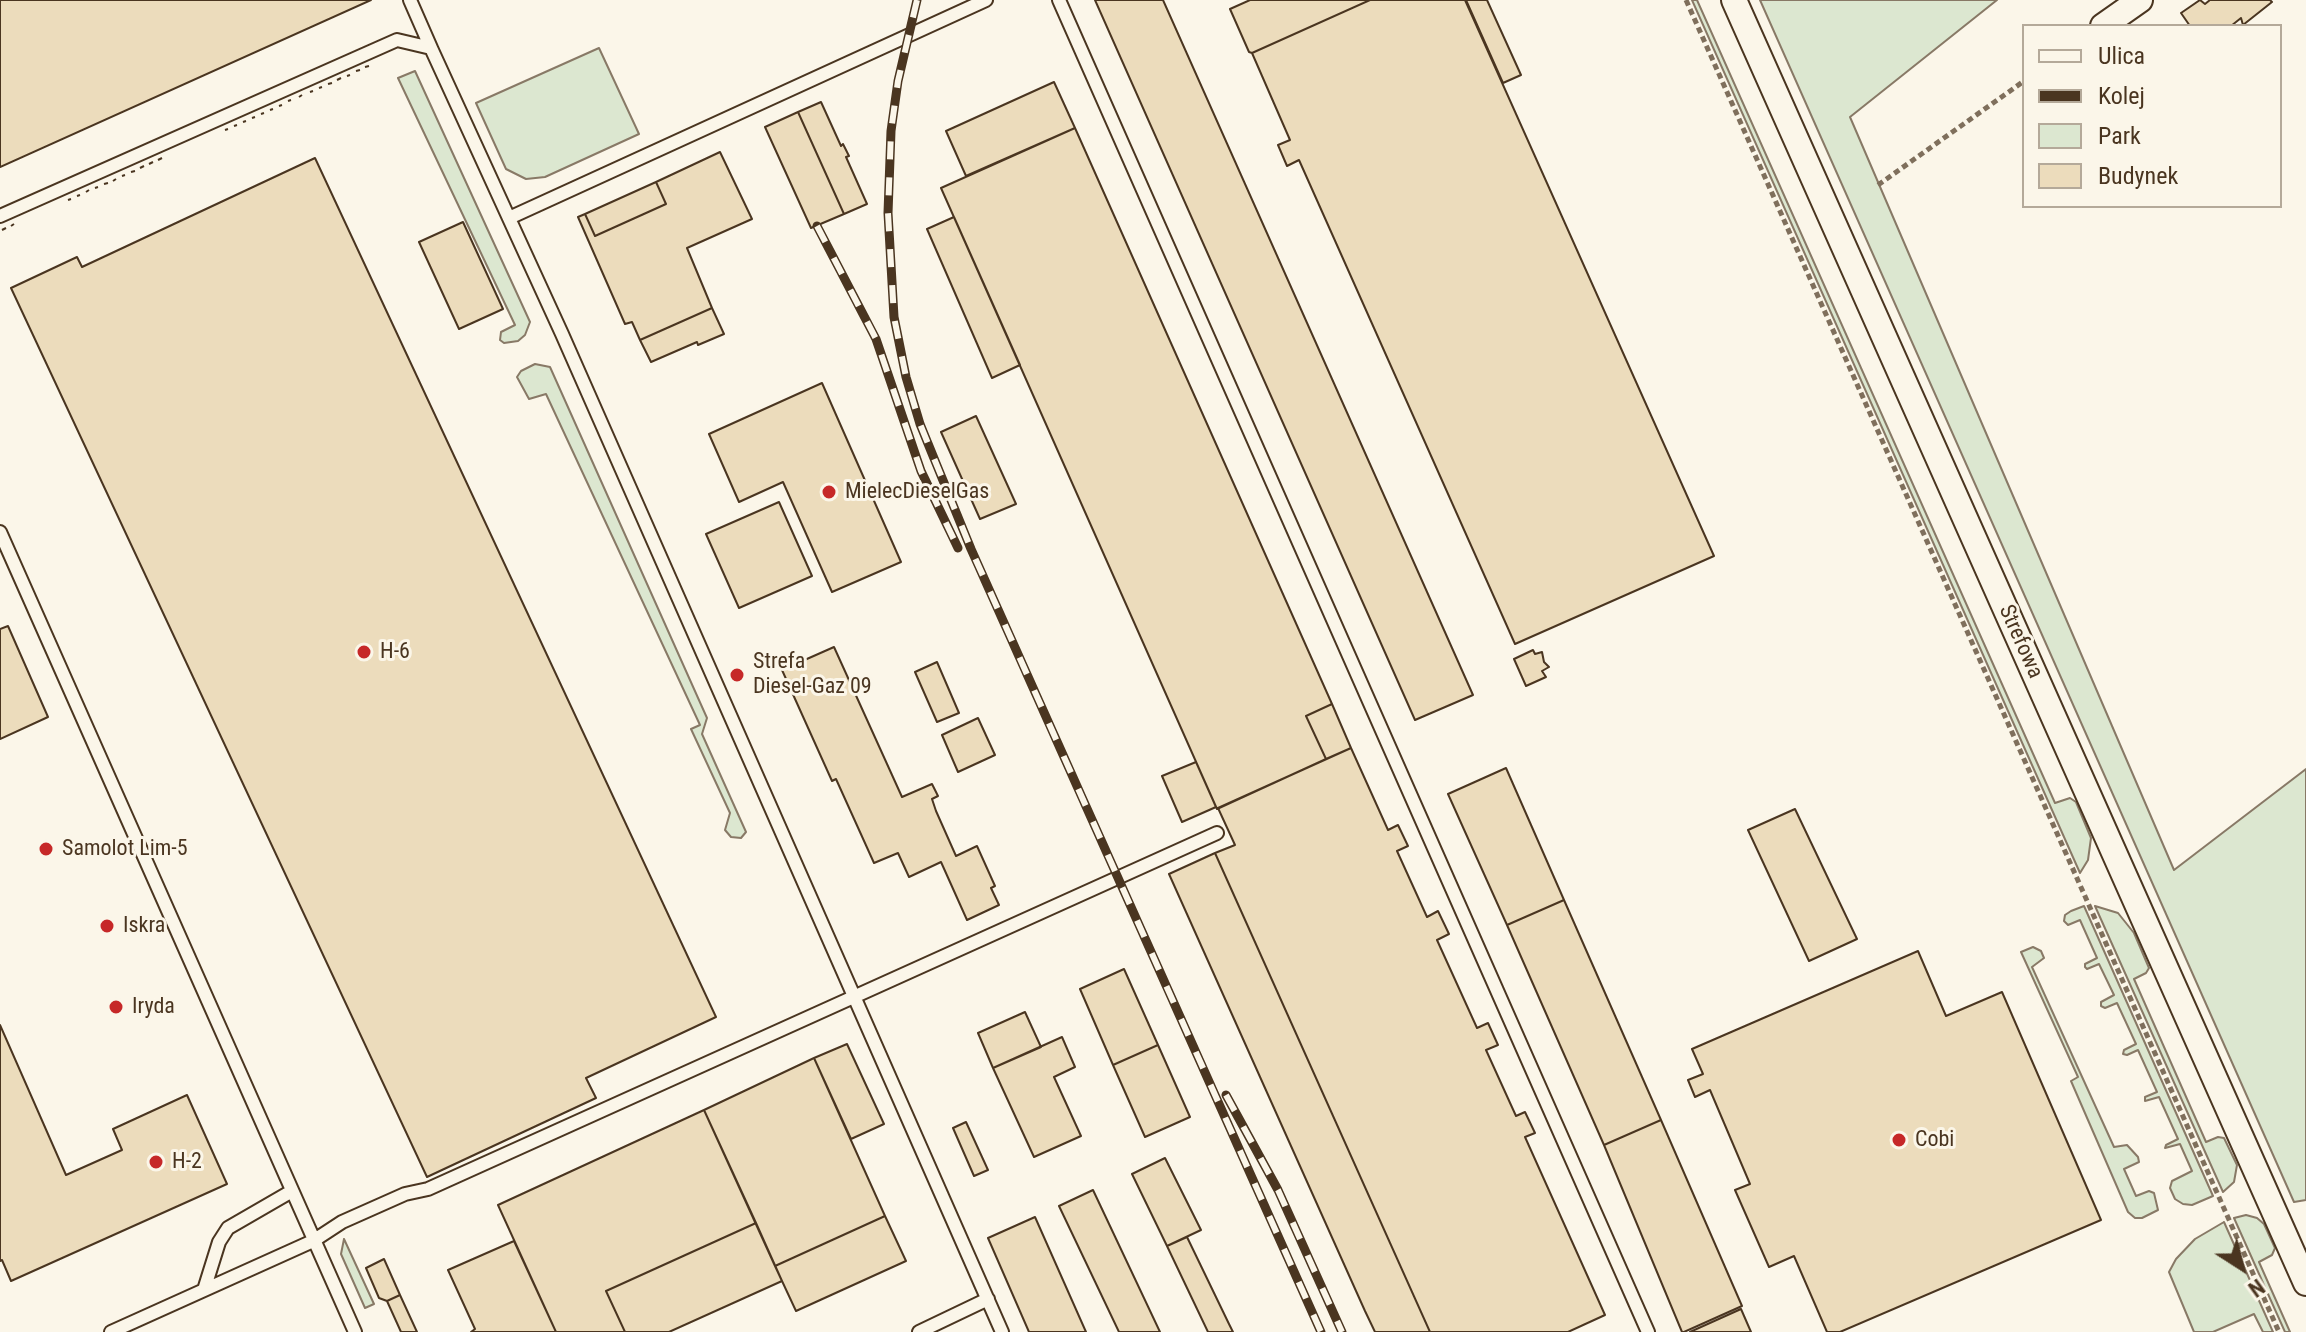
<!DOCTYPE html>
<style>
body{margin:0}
#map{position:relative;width:2306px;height:1332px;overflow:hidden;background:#fbf6e9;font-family:"Roboto Condensed",sans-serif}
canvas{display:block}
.legend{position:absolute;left:2022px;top:24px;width:260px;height:184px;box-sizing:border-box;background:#fbf6e9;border:2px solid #b4a999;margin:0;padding:10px 14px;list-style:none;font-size:24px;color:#4a3520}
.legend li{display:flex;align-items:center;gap:16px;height:40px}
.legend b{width:40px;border:2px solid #b4a999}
.north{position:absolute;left:2202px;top:1228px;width:80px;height:80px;-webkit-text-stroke:6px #fbf6e9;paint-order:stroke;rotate:144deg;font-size:22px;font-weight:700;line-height:32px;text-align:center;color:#4a3520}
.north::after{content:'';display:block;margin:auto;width:28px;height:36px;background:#4a3520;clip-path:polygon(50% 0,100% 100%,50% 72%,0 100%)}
</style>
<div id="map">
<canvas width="2306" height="1332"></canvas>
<ul class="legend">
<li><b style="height:10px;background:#fbf6e9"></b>Ulica</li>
<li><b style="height:10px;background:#4a3520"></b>Kolej</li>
<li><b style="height:22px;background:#dce7d0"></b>Park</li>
<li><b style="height:22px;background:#ecdcbc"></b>Budynek</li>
</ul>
<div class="north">N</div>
</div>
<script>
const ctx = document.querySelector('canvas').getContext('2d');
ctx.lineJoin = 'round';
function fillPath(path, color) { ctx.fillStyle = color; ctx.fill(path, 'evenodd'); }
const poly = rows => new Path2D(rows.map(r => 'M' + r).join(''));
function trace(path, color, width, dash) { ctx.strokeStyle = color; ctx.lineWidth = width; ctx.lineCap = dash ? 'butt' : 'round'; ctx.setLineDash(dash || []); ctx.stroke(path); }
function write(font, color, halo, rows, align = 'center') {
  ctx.font = font + ' "Roboto Condensed",sans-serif'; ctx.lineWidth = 6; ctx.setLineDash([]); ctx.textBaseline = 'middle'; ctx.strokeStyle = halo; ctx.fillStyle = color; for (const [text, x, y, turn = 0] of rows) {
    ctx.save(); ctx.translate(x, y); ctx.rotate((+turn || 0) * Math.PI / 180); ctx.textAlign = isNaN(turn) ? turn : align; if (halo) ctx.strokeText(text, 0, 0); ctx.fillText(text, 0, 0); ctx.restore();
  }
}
const green = poly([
 [1692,0,1697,0,2055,803,2070,798,2076,802,2091,838,2088,860,2080,873,1692,0],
 [1760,0,1997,0,1850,117,2174,870,2306,769,2306,1200,2294,1202,1760,0],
 [599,48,639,134,545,177,526,179,506,169,476,103,599,48],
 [415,71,530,322,525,335,518,341,504,343,500,340,501,332,515,325,398,78,415,71],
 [535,364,550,367,707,718,702,734,746,832,741,838,731,837,725,830,730,813,691,729,700,725,546,394,529,399,517,377,521,371,535,364],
 [2084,906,2213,1196,2192,1205,2183,1204,2175,1199,2170,1188,2172,1181,2192,1171,2180,1144,2165,1148,2166,1145,2178,1139,2159,1097,2145,1101,2145,1097,2157,1092,2138,1050,2127,1055,2123,1054,2124,1050,2136,1044,2117,1003,2105,1008,2101,1006,2101,1002,2114,995,2099,964,2087,969,2085,967,2085,964,2097,958,2080,920,2068,925,2064,921,2065,915,2071,911,2084,906],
 [2095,906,2118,913,2134,933,2149,968,2146,973,2134,979,2206,1142,2218,1137,2224,1138,2237,1165,2234,1182,2223,1192,2095,906],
 [2033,947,2041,951,2044,958,2032,967,2114,1147,2127,1145,2138,1157,2139,1162,2124,1169,2136,1196,2149,1191,2154,1193,2158,1210,2142,1218,2135,1218,2128,1212,2071,1081,2078,1077,2021,952,2033,947],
 [2246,1215,2257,1218,2264,1224,2275,1248,2272,1255,2259,1262,2290,1332,2285,1332,2234,1218,2246,1215],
 [2224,1222,2273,1332,2263,1332,2254,1314,2213,1332,2194,1332,2169,1272,2176,1259,2195,1239,2224,1222],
 [344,1239,374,1304,365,1308,341,1254,344,1239]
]);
fillPath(green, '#dce7d0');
trace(green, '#887966', 2);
const building = poly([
 [0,0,371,0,0,167,0,0],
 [1095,0,1163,0,1473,695,1415,720,1095,0],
 [1250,0,1370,0,1252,53,1249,52,1230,9,1250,0],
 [1370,0,1465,0,1714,556,1515,644,1299,160,1287,166,1278,145,1290,140,1252,53,1370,0],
 [1466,0,1487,0,1521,75,1503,83,1466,0],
 [2200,0,2205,4,2210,0,2270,0,2272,2,2243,25,2241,18,2231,26,2190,26,2181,13,2200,0],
 [1054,82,1075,128,966,176,946,131,1054,82],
 [821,102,841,146,843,144,849,156,846,157,867,204,844,214,798,112,821,102],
 [798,112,844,214,811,228,765,127,798,112],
 [1075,128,1332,704,1306,716,1326,759,1217,809,941,188,1075,128],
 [720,152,752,219,687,248,712,308,640,340,632,322,625,324,578,217,585,214,595,236,666,204,656,182,720,152],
 [315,158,716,1017,586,1078,596,1098,427,1177,11,288,77,257,82,267,315,158],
 [656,182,666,204,595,236,585,214,656,182],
 [954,217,1020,365,992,378,927,229,954,217],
 [463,222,503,309,459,329,419,242,463,222],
 [712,308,724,334,698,345,697,342,651,362,640,340,712,308],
 [822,383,901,562,832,592,783,482,739,502,709,434,822,383],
 [976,416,1016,504,980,519,941,432,976,416],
 [779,502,812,576,739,608,706,534,779,502],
 [8,626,48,717,0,739,0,629,8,626],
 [834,647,902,797,932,784,938,796,932,799,936,811,956,856,977,846,995,886,991,888,999,905,967,920,941,862,909,877,898,853,874,863,836,779,832,781,782,670,834,647],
 [1533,650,1535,654,1542,652,1544,662,1549,667,1542,671,1546,677,1526,686,1514,659,1533,650],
 [937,662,959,713,937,722,915,672,937,662],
 [1332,704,1351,748,1326,759,1306,716,1332,704],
 [978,718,995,755,958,772,942,735,978,718],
 [1351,748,1388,830,1398,825,1408,846,1397,851,1427,917,1438,911,1449,934,1437,940,1477,1028,1488,1023,1498,1045,1486,1050,1516,1116,1525,1112,1535,1133,1525,1137,1605,1315,1568,1332,1430,1332,1215,853,1235,845,1218,808,1351,748],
 [1196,762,1216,807,1182,822,1162,776,1196,762],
 [1506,768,1564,900,1507,925,1448,794,1506,768],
 [1795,809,1857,939,1809,961,1748,830,1795,809],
 [1215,853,1430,1332,1375,1332,1365,1311,1169,874,1215,853],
 [1564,900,1661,1120,1604,1145,1507,925,1564,900],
 [1918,951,1946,1016,2002,992,2101,1220,1840,1332,1827,1332,1794,1256,1769,1267,1735,1190,1750,1184,1710,1090,1695,1097,1688,1080,1703,1074,1692,1049,1918,951],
 [1124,969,1158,1045,1113,1065,1080,989,1124,969],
 [1025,1012,1041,1047,993,1068,978,1033,1025,1012],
 [0,1025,66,1175,122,1150,113,1129,187,1095,227,1184,11,1281,2,1260,0,1261,0,1025],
 [1062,1037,1075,1067,1054,1077,1081,1136,1034,1157,993,1068,1062,1037],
 [847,1044,884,1124,851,1139,814,1058,847,1044],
 [1158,1045,1190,1117,1145,1137,1113,1065,1158,1045],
 [814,1058,885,1216,775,1266,704,1110,814,1058],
 [704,1110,756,1223,606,1291,625,1332,556,1332,498,1205,704,1110],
 [1661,1120,1742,1306,1684,1332,1682,1332,1604,1145,1661,1120],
 [966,1122,988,1170,974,1176,953,1128,966,1122],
 [1165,1158,1201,1230,1167,1246,1132,1174,1165,1158],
 [1093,1190,1160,1332,1119,1332,1059,1206,1093,1190],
 [885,1216,906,1261,796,1311,775,1266,885,1216],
 [1035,1217,1086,1332,1029,1332,988,1238,1035,1217],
 [756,1223,782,1281,669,1332,625,1332,606,1291,756,1223],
 [1187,1237,1229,1324,1233,1332,1208,1332,1167,1246,1187,1237],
 [514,1241,556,1332,471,1332,475,1329,448,1270,514,1241],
 [384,1259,400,1295,387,1301,379,1298,366,1268,384,1259],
 [400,1295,417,1332,401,1332,387,1301,400,1295],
 [1741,1309,1751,1332,1690,1332,1741,1309]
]);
fillPath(building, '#ecdcbc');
trace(building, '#4a3520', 2);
const lane = poly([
 [410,0,431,48],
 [1059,0,1648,1332],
 [0,216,397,40,431,48,562,334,1002,1332],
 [509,218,986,0],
 [0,532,355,1332],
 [204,1290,219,1242,228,1228,292,1191],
 [111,1332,313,1241,342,1222,405,1194,428,1189,1217,833],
 [919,1332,988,1299]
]);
const street = poly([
 [1734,0,2306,1283],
 [2103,26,2140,0]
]);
trace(lane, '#4a3520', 16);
trace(street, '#4a3520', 28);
trace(poly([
 [1686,0,2279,1332],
 [1878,185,2024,81]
]), '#7f6f5c', 5, [6, 4]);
trace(lane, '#fbf6e9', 12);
trace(street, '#fbf6e9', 24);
const rail = poly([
 [917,0,898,81,891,131,888,213,894,317,906,377,920,424,971,549,1321,1332],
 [817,226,876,339,921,471,958,548],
 [1226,1095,1278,1190,1342,1332]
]);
trace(rail, '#4a3520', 9);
trace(rail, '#fbf6e9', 6, [18]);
trace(poly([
 [365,67,369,66],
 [356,71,360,70],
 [347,76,350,75],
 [337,80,341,78],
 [328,84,332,83],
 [319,88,322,87],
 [310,92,313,91],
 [299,97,302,95],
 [288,101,291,100],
 [279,106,282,105],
 [270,110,273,109],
 [261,114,264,113],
 [252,118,255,117],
 [243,122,246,121],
 [234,126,237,125],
 [225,130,228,129],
 [158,160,162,158],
 [149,164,153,162],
 [140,168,144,166],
 [131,172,135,171],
 [122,176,125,175],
 [113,181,116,179],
 [104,184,108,183],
 [95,188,98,187],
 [86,192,89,190],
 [77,196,80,195],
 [68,200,71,199],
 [11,226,14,224],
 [2,230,6,228]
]), '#4a3520', 2, [10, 4]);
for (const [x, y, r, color] of [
 [829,492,8,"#c62828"],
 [364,652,8,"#c62828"],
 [737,675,8,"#c62828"],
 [46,849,8,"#c62828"],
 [107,926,8,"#c62828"],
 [116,1007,8,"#c62828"],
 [1899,1140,8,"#c62828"],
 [156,1162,8,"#c62828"]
]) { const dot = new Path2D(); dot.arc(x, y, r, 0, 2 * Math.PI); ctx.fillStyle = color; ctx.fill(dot); trace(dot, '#fbf6e9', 3); }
write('22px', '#4a3520', '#fbf6e9', [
 ["MielecDieselGas",845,492],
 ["H-6",380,652],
 ["Strefa",753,662],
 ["Diesel-Gaz 09",753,687],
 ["Samolot Lim-5",62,849],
 ["Iskra",123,926],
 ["Iryda",132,1007],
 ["Cobi",1915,1140],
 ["H-2",172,1162]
], 'left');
write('22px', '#4a3520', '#fbf6e9', [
 ["Strefowa",2020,642,66]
]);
</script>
